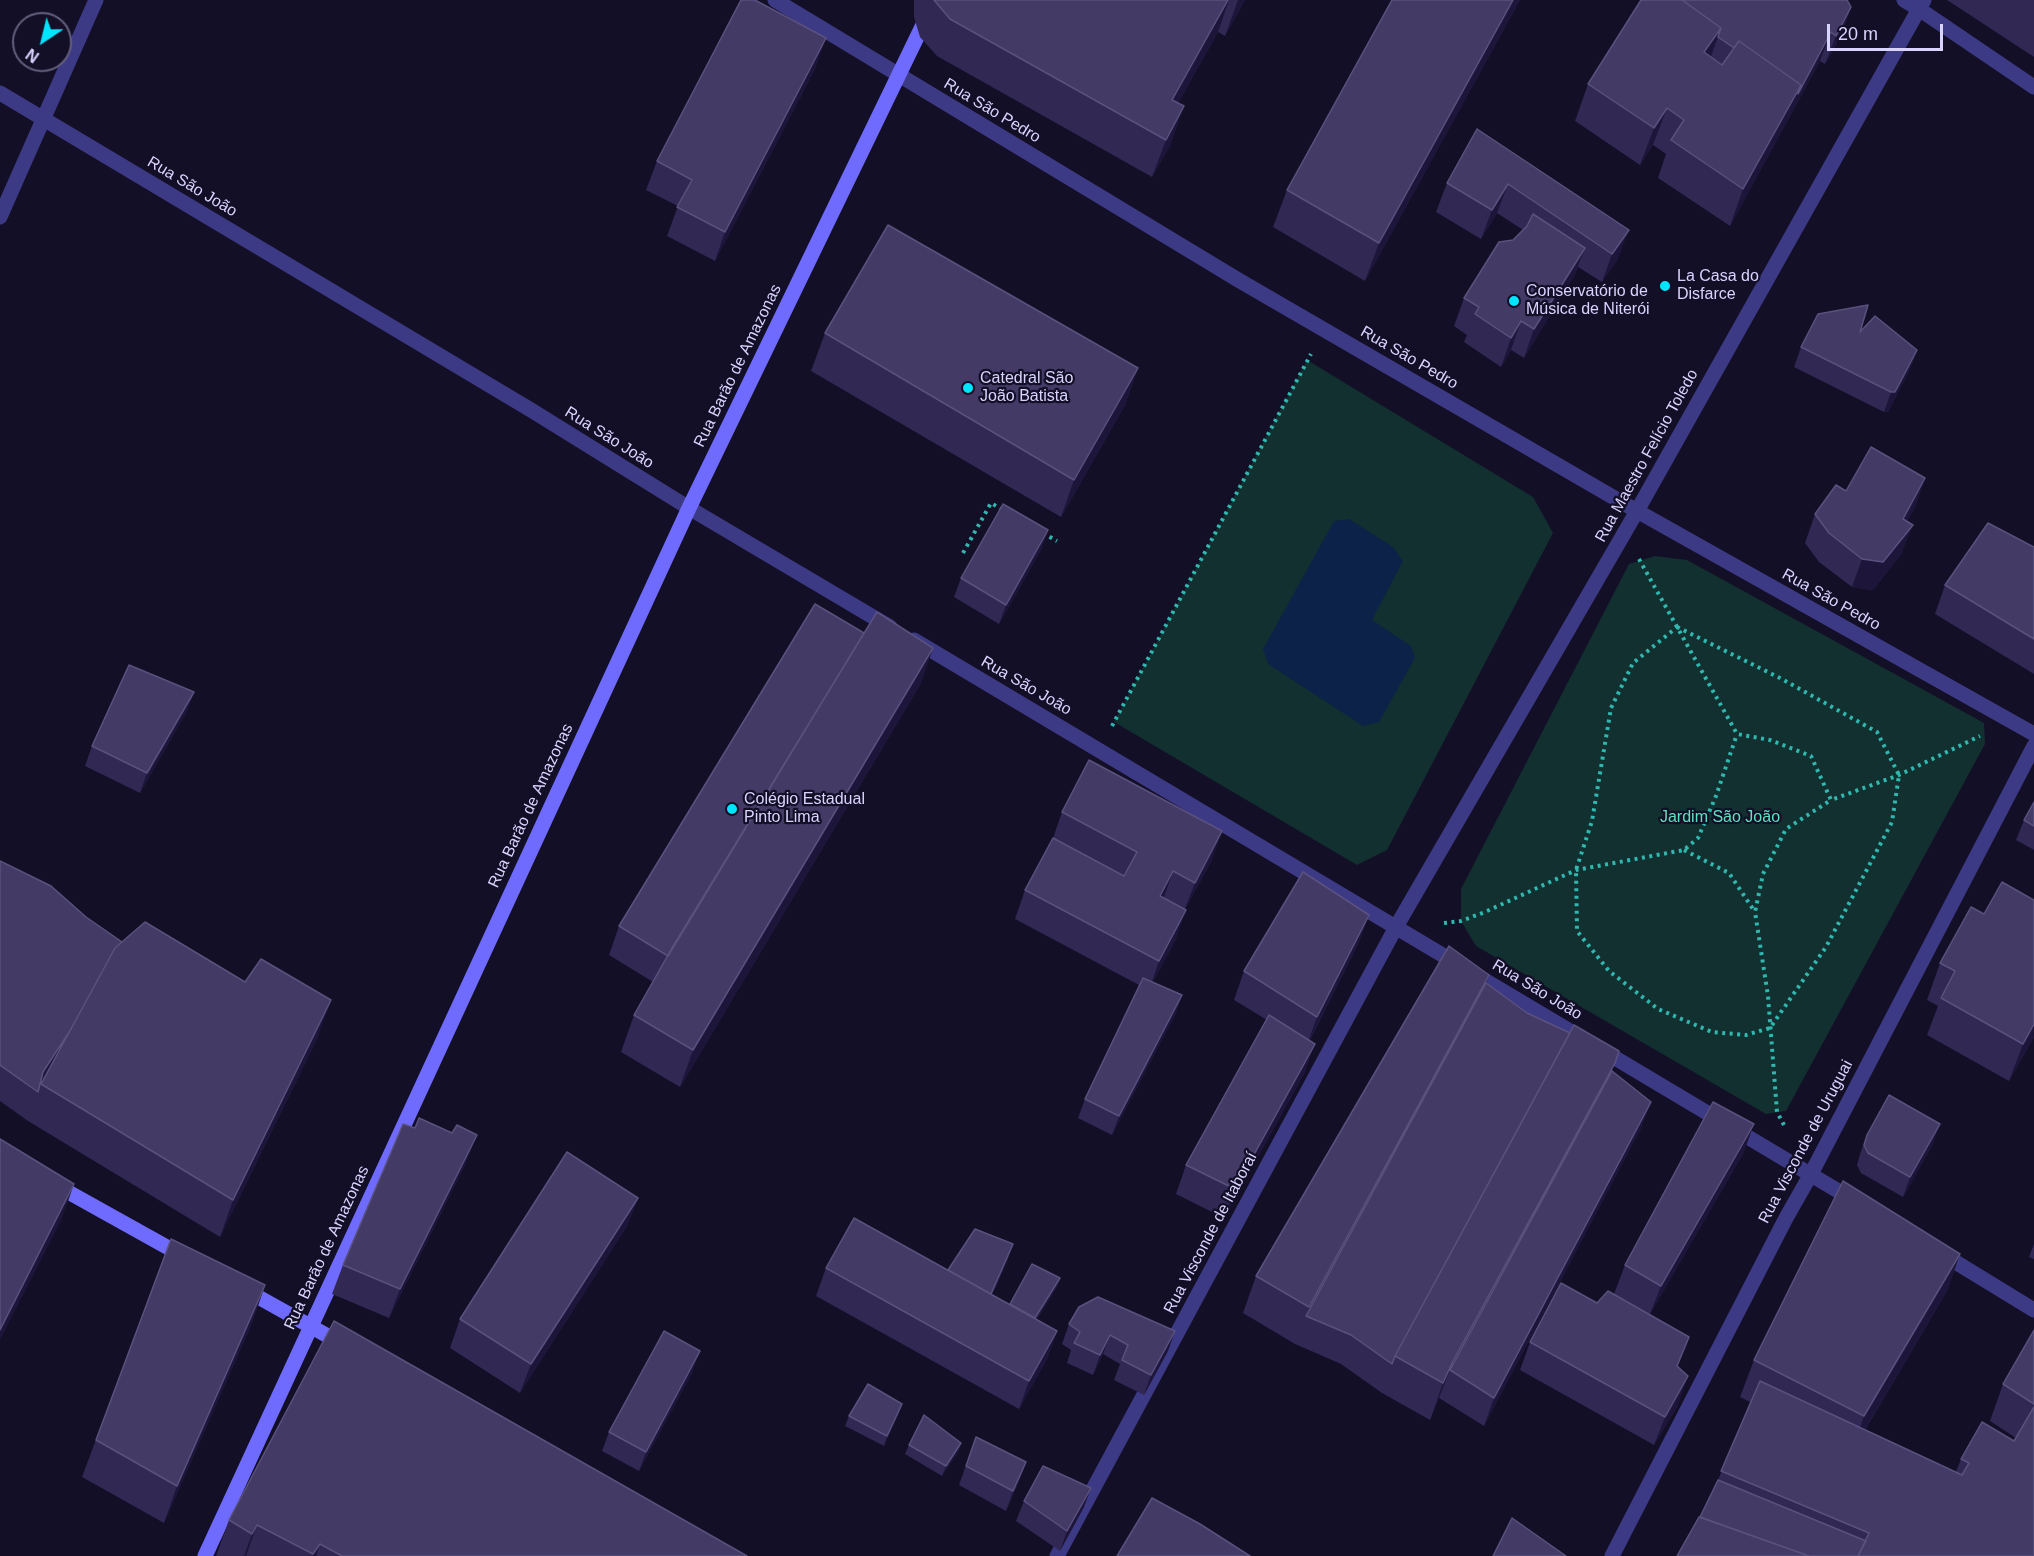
<!DOCTYPE html>
<meta charset="utf-8">
<style>
body{margin:0}
#map{position:relative;width:2034px;height:1556px;overflow:hidden;background:#130f26;font-family:Arial,sans-serif}
canvas{display:block}
.north{position:absolute;left:12px;top:12px;width:60px;height:60px;box-sizing:border-box;background:#130f26;border:2px solid #625e7d;border-radius:50%;rotate:215deg;font-size:16px;font-weight:700;line-height:24px;text-align:center;color:#d9d4ff}
.north::after{content:'';display:block;margin:auto;width:21px;height:27px;background:#00e5ff;clip-path:polygon(50% 0,100% 100%,50% 72%,0 100%)}
.scale{position:absolute;left:1827px;top:24px;width:116px;height:27px;box-sizing:border-box;border:3px solid #d9d4ff;border-top:0;padding-left:8px;font-size:18px;line-height:21px;white-space:nowrap;color:#d9d4ff;-webkit-text-stroke:4px #130f26;paint-order:stroke}
</style>
<div id="map">
<canvas width="2034" height="1556"></canvas>
<div class="north">N</div>
<div class="scale">20 m</div>
</div>
<script>
const ctx = document.querySelector('canvas').getContext('2d');
ctx.lineJoin = 'round';
function fillPath(path, color) { ctx.fillStyle = color; ctx.fill(path, 'evenodd'); }
const poly = rows => new Path2D(rows.map(r => 'M' + r).join(''));
function trace(path, color, width, dash) { ctx.strokeStyle = color; ctx.lineWidth = width; ctx.lineCap = dash ? 'butt' : 'round'; ctx.setLineDash(dash || []); ctx.stroke(path); }
function write(font, color, halo, rows, align = 'center') {
  ctx.font = font + ' Arial,sans-serif'; ctx.lineWidth = 4.5; ctx.setLineDash([]); ctx.textBaseline = 'middle'; ctx.strokeStyle = halo; ctx.fillStyle = color; for (const [text, x, y, turn = 0] of rows) {
    ctx.save(); ctx.translate(x, y); ctx.rotate((+turn || 0) * Math.PI / 180); ctx.textAlign = isNaN(turn) ? turn : align; if (halo) ctx.strokeText(text, 0, 0); ctx.fillText(text, 0, 0); ctx.restore();
  }
}
fillPath(poly([
 [1307,360,1533,497,1553,533,1387,850,1357,865,1114,722],
 [1655,556,1687,560,1984,723,1985,744,1786,1111,1766,1114,1476,946,1461,921,1461,889,1629,564]
]), '#12302f');
fillPath(poly([
 [1349,519,1393,547,1403,561,1372,620,1411,646,1415,658,1379,722,1363,726,1268,664,1263,649,1334,521]
]), '#0c2248');
trace(poly([
 [1043,533,1057,541],
 [963,553,991,503,1003,510],
 [1639,559,1737,734,1770,740,1811,756,1831,800,1899,775,1980,736],
 [1677,627,1780,678,1877,732,1899,775,1892,822,1826,947,1770,1028,1746,1035,1712,1032,1658,1009,1609,971,1577,931,1576,870,1592,821,1611,708,1633,663,1677,627],
 [1112,726,1311,354],
 [1684,850,1729,873,1755,912],
 [1444,923,1461,921,1485,912,1576,870,1684,850,1698,838,1716,796,1737,734],
 [1784,1125,1777,1112,1768,996,1755,912,1763,874,1786,829,1831,800]
]), '#2fb8b0', 4, [3, 4.5]);
trace(poly([
 [1919,9,2034,87]
]), '#3d3a85', 15);
trace(poly([
 [1637,511,2034,734]
]), '#3d3a85', 15);
trace(poly([
 [775,0,1240,281,1637,511],
 [0,217,96,0]
]), '#3d3a85', 15);
trace(poly([
 [1904,0,1919,9],
 [0,93,531,410,689,508,890,627],
 [914,640,1855,1201],
 [1939,1252,2034,1310],
 [1057,1556,1396,927,1637,511,1924,0],
 [1612,1556,1786,1218,1811,1174,2034,746]
]), '#3d3a85', 15);
trace(poly([
 [52,1183,183,1256],
 [244,1289,344,1345],
 [205,1556,689,508,935,0]
]), '#6f6bff', 15);
fillPath(poly([
 [914,0,1245,0,1225,36,1218,32,1178,103,1171,144,1152,177,937,56,920,37,914,17],
 [1392,0,1520,0,1365,281,1273,227,1287,190],
 [1641,0,1851,7,1841,36,1825,64,1820,61,1730,226,1658,178,1666,154,1653,145,1640,165,1575,121,1588,84],
 [1947,0,2034,0,2034,57],
 [816,67,715,261,667,236,678,206,646,190,657,161],
 [1477,129,1618,259,1602,282,1578,267,1574,276,1524,358,1511,350,1501,367,1464,342,1467,335,1454,326,1464,298,1513,240,1523,230,1497,213,1481,239,1436,212,1447,183],
 [1860,332,1917,350,1910,369,1888,412,1884,412,1794,367,1801,347],
 [825,333,1138,368,1125,405,1061,517,811,371],
 [1925,478,1915,507,1907,521,1902,553,1873,590,1852,587,1819,562,1805,543,1815,514,1846,491],
 [1048,530,1041,550,999,624,954,597,961,578],
 [2034,547,2034,674,1935,614,1945,585],
 [864,633,933,648,920,685,680,1087,621,1052,634,1015,653,982,609,955,619,926],
 [194,692,187,711,140,793,85,766,92,746],
 [2034,802,2034,850,2016,840,2024,820],
 [1062,812,1212,860,1185,909,1176,939,1153,982,1182,995,1175,1015,1112,1135,1078,1118,1085,1099,1139,985,1015,919,1025,890,1052,841],
 [0,861,122,942,318,1037,220,1237,28,1121,38,1094,28,1121,0,1101],
 [1971,907,2034,1037,2009,1081,1927,1035,1938,1006,1927,1000,1940,963],
 [1369,915,1358,944,1310,1040,1305,1072,1224,1218,1176,1194,1186,1165,1267,1020,1234,1000,1244,971],
 [1489,975,1486,983,1527,1013,1612,1072,1651,1102,1640,1130,1484,1426,1439,1398,1430,1420,1382,1393,1341,1364,1295,1344,1243,1313,1256,1276],
 [415,1128,466,1163,389,1318,332,1294,343,1265],
 [1867,1135,1933,1144,1903,1197,1861,1173,1857,1165,1860,1154],
 [1744,1152,1650,1314,1614,1294,1625,1265],
 [638,1198,627,1226,520,1393,450,1348,460,1319],
 [171,1239,265,1285,252,1323,164,1523,82,1477],
 [1013,1244,1006,1264,992,1295,1010,1304,1060,1278,1057,1287,1037,1319,1057,1331,1047,1359,1019,1409,816,1296,826,1268,948,1270],
 [2034,1244,2034,1259,2029,1257],
 [1960,1254,1947,1291,1865,1430,1956,1472,1961,1459,2014,1441,2016,1438,1990,1421,2003,1384,2034,1330,2034,1556,1677,1556,1700,1517,1718,1480,1750,1402,1740,1397,1754,1360],
 [1597,1303,1679,1367,1678,1405,1654,1445,1520,1370,1530,1342],
 [1069,1324,1168,1351,1144,1395,1114,1380,1120,1364,1103,1354,1093,1375,1067,1363,1071,1350,1062,1344],
 [693,1371,639,1471,602,1451,609,1432],
 [899,1413,884,1446,845,1426,849,1416],
 [976,1437,1026,1462,1019,1481,1006,1511,959,1485],
 [961,1443,958,1452,942,1476,905,1454,909,1445],
 [1024,1501,1084,1507,1060,1551,1016,1521],
 [229,1520,747,1556,216,1556]
]), '#312854');
fillPath(poly([
 [1228,0,1229,0,1218,32,1159,137,1172,100],
 [1238,0,1245,0,1225,36],
 [1513,0,1520,0,1365,281,1379,243],
 [1851,7,1841,36,1825,64,1836,36],
 [1721,28,1708,65,1704,52],
 [1831,32,1820,61,1730,226,1743,189],
 [826,38,816,67,715,261,725,232],
 [1184,106,1171,144,1152,177,1166,140],
 [1667,108,1653,145,1640,165,1654,128],
 [1508,184,1497,213,1481,239,1492,210],
 [1629,230,1618,259,1602,282,1612,254],
 [1585,248,1574,276,1524,358,1534,329],
 [1521,321,1511,350,1501,367,1511,338],
 [1917,350,1910,369,1888,412,1884,412,1891,392],
 [1138,368,1125,405,1061,517,1074,480],
 [1925,478,1915,507,1893,548,1903,519],
 [1913,525,1902,553,1873,590,1852,587,1862,559],
 [1048,530,1041,550,999,624,1006,605],
 [933,648,920,685,680,1087,693,1050],
 [194,692,187,711,140,793,147,773],
 [1222,831,1212,860,1184,911,1195,883],
 [1173,871,1163,900,1160,896],
 [1186,910,1176,939,1149,990,1159,961],
 [1369,915,1358,944,1307,1045,1317,1017],
 [1489,975,1475,1012,1306,1316,1309,1307],
 [1182,995,1175,1015,1112,1135,1119,1116],
 [331,1000,318,1037,220,1237,233,1200],
 [81,1014,41,1084,37,1094,43,1072],
 [2034,1024,2034,1037,2009,1081,2023,1044],
 [1315,1044,1305,1072,1224,1218,1235,1189],
 [1619,1051,1601,1100,1450,1370,1439,1398,1430,1420,1443,1383,1453,1361],
 [1651,1102,1640,1130,1484,1426,1494,1398],
 [1754,1124,1744,1152,1650,1314,1661,1286],
 [1940,1124,1933,1144,1903,1197,1910,1177],
 [477,1135,466,1163,389,1318,400,1289],
 [74,1184,61,1221,0,1340,0,1330],
 [638,1198,627,1226,520,1393,531,1364],
 [1013,1244,1006,1264,980,1322,987,1303],
 [1960,1254,1947,1291,1851,1453,1864,1416],
 [1060,1278,1057,1287,1030,1329,1034,1319],
 [265,1285,252,1323,164,1523,177,1486],
 [1057,1331,1047,1359,1019,1409,1029,1381],
 [1175,1331,1168,1351,1144,1395,1151,1375],
 [1110,1335,1103,1354,1093,1375,1100,1355],
 [700,1351,693,1371,639,1471,646,1452],
 [1688,1376,1678,1405,1654,1445,1665,1417],
 [902,1404,899,1413,884,1446,887,1436],
 [961,1443,958,1452,942,1476,946,1466],
 [1026,1462,1019,1481,1006,1511,1013,1491],
 [1091,1488,1084,1507,1060,1551,1067,1531],
 [257,1525,246,1556,244,1556,252,1534],
 [320,1544,316,1556,313,1556,313,1554]
]), '#1d163a');
const building = poly([
 [741,0,755,0,826,38,725,232,677,207,692,180,657,161,741,0],
 [934,0,1228,0,1172,100,1184,106,1166,140,950,19,934,0],
 [1392,0,1513,0,1379,243,1287,190,1392,0],
 [1641,0,1682,0,1721,28,1704,52,1722,65,1739,41,1801,85,1743,189,1671,140,1684,120,1667,108,1654,128,1588,84,1641,0],
 [1682,0,1847,0,1851,7,1836,36,1831,32,1798,94,1801,85,1739,41,1734,48,1718,37,1721,28,1682,0],
 [1477,129,1629,230,1612,254,1508,184,1492,210,1447,183,1477,129],
 [1533,214,1585,248,1534,329,1521,321,1511,338,1475,314,1479,307,1464,298,1499,242,1513,240,1527,226,1533,214],
 [888,225,1138,368,1074,480,825,333,888,225],
 [1868,305,1860,332,1875,316,1917,350,1895,392,1891,392,1801,347,1818,314,1868,305],
 [1871,447,1925,478,1903,519,1913,525,1883,562,1862,559,1829,533,1815,514,1836,485,1846,491,1871,447],
 [1003,504,1048,530,1006,605,961,578,1003,504],
 [1988,523,2034,547,2034,639,1945,585,1988,523],
 [815,604,864,633,668,956,619,926,815,604],
 [877,612,933,648,693,1050,634,1015,672,948,877,612],
 [129,665,194,692,147,773,92,746,129,665],
 [1089,760,1222,831,1195,883,1173,871,1160,896,1186,910,1159,961,1025,890,1053,838,1124,876,1137,852,1062,812,1089,760],
 [2034,802,2034,826,2024,820,2034,802],
 [0,861,51,886,86,917,122,942,115,948,71,1029,43,1072,38,1092,0,1065,0,861],
 [1303,872,1369,915,1317,1017,1244,971,1303,872],
 [2002,882,2034,900,2034,1024,2023,1044,1941,998,1955,971,1940,963,1971,907,1984,914,2002,882],
 [145,922,245,982,261,959,331,1000,233,1200,41,1084,115,948,145,922],
 [1449,946,1489,975,1309,1307,1256,1276,1449,946],
 [1143,978,1182,995,1119,1116,1085,1099,1143,978],
 [1486,983,1527,1013,1570,1033,1395,1356,1392,1364,1351,1335,1306,1316,1486,983],
 [1269,1015,1315,1044,1235,1189,1186,1165,1269,1015],
 [1574,1025,1619,1051,1615,1063,1453,1361,1443,1383,1395,1356,1574,1025],
 [1612,1071,1651,1102,1494,1398,1450,1370,1612,1071],
 [1889,1095,1940,1124,1910,1177,1868,1153,1864,1145,1867,1135,1889,1095],
 [1713,1102,1754,1124,1661,1286,1625,1265,1713,1102],
 [419,1118,452,1133,457,1125,477,1135,400,1289,343,1265,403,1124,415,1128,419,1118],
 [0,1139,74,1184,0,1330,0,1139],
 [567,1152,638,1198,531,1364,460,1319,567,1152],
 [1843,1181,1960,1254,1864,1416,1754,1360,1843,1181],
 [854,1218,1057,1331,1029,1381,826,1268,854,1218],
 [975,1229,1013,1244,991,1294,948,1270,975,1229],
 [171,1239,265,1285,177,1486,96,1440,171,1239],
 [1032,1264,1060,1278,1035,1318,1010,1304,1032,1264],
 [1561,1283,1597,1303,1608,1291,1689,1337,1677,1366,1688,1376,1665,1417,1530,1342,1561,1283],
 [1098,1297,1175,1331,1151,1375,1122,1360,1128,1345,1110,1335,1100,1355,1074,1343,1080,1332,1069,1324,1079,1307,1098,1297],
 [334,1321,747,1556,342,1556,320,1544,313,1554,257,1525,252,1534,229,1520,334,1321],
 [2034,1330,2034,1404,2003,1384,2034,1330],
 [664,1331,700,1351,646,1452,609,1432,664,1331],
 [1760,1381,1962,1475,1969,1463,1961,1459,1982,1422,2014,1441,2034,1407,2034,1556,1858,1556,1869,1533,1721,1471,1760,1381],
 [868,1384,902,1404,887,1436,849,1416,868,1384],
 [924,1415,961,1443,946,1466,909,1445,924,1415],
 [976,1437,1026,1462,1013,1491,966,1466,976,1437],
 [1043,1466,1091,1488,1067,1531,1024,1501,1043,1466],
 [1718,1480,1866,1541,1858,1556,1809,1556,1700,1517,1718,1480],
 [1152,1498,1200,1524,1250,1556,1117,1556,1152,1498],
 [1699,1517,1809,1556,1677,1556,1699,1517],
 [1512,1518,1566,1556,1493,1556,1512,1518]
]);
fillPath(building, '#433a66');
trace(building, '#5a527e', 1.5);
for (const [x, y, r, color] of [
 [1665,286,6,"#00e5ff"],
 [1514,301,6,"#00e5ff"],
 [968,388,6,"#00e5ff"],
 [732,809,6,"#00e5ff"]
]) { const dot = new Path2D(); dot.arc(x, y, r, 0, 2 * Math.PI); ctx.fillStyle = color; ctx.fill(dot); trace(dot, '#130f26', 2); }
write('16px', '#d9d4ff', '#130f26', [
 ["Rua São Pedro",992,111,31],
 ["Rua São João",192,187,31],
 ["Rua São Pedro",1409,358,30],
 ["Rua Barão de Amazonas",738,366,-64],
 ["Rua São João",609,438,32],
 ["Rua Maestro Felício Toledo",1647,456,-61],
 ["Rua São Pedro",1831,600,29],
 ["Rua São João",1026,686,30],
 ["Rua Barão de Amazonas",531,806,-65],
 ["Rua São João",1537,990,31],
 ["Rua Visconde de Uruguai",1806,1142,-62],
 ["Rua Visconde de Itaboraí",1211,1233,-62],
 ["Rua Barão de Amazonas",327,1248,-65]
]);
write('16px', '#d9d4ff', '#130f26', [
 ["La Casa do",1677,277],
 ["Disfarce",1677,295],
 ["Conservatório de",1526,292],
 ["Música de Niterói",1526,310],
 ["Catedral São",980,379],
 ["João Batista",980,397],
 ["Colégio Estadual",744,800],
 ["Pinto Lima",744,818]
], 'left');
write('16px', '#5fe0c0', '#130f26', [
 ["Jardim São João",1720,818]
]);
</script>
